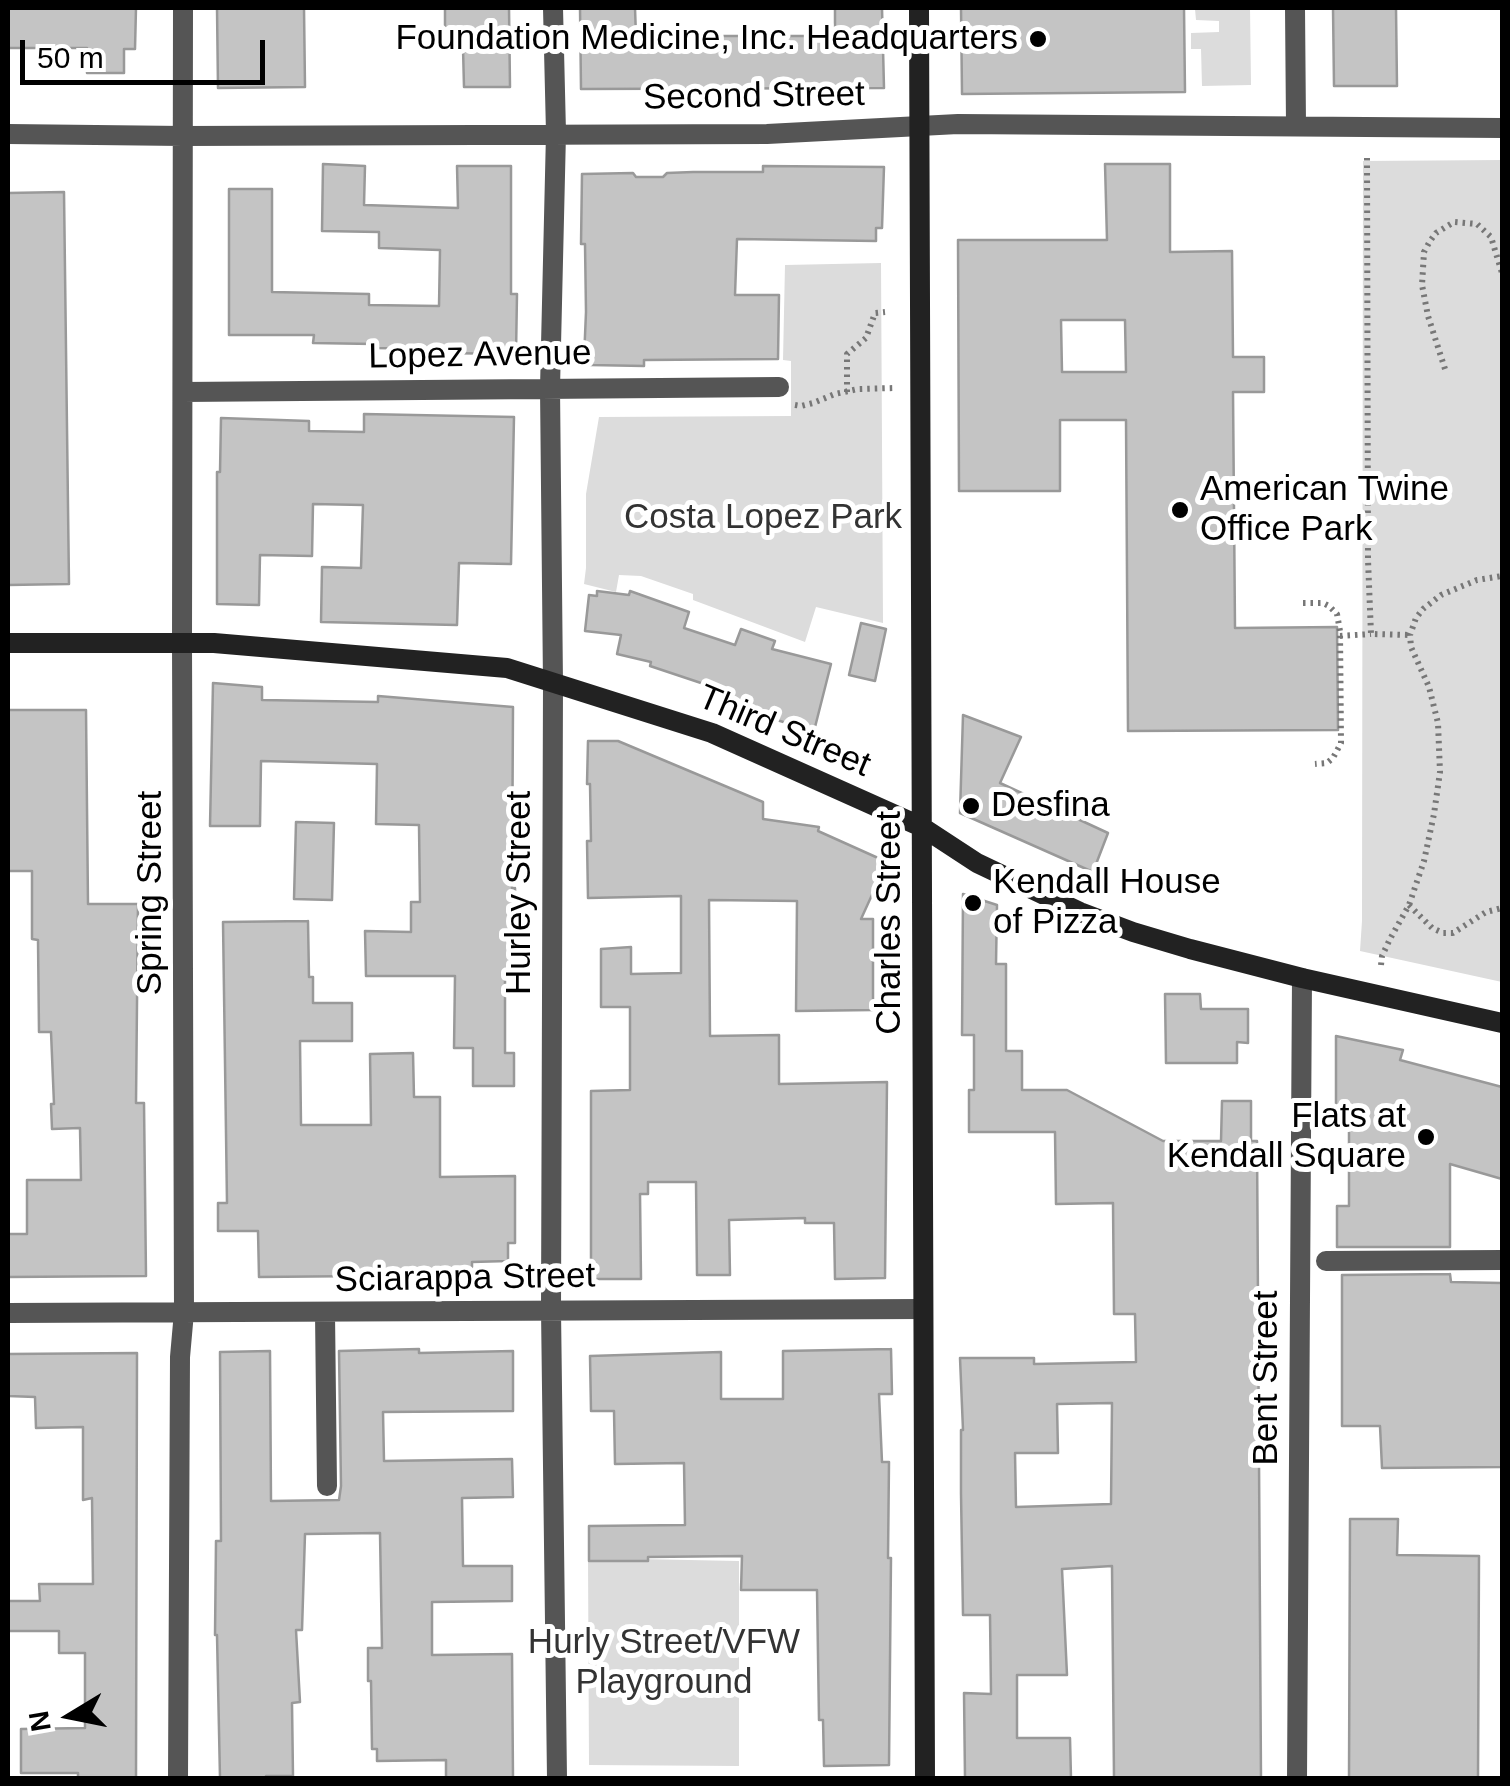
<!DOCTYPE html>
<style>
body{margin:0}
#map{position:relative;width:1510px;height:1786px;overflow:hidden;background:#fff;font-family:Helvetica,sans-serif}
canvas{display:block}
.frame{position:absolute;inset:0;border:10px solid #000;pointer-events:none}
.north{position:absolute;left:20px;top:1666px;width:100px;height:100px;-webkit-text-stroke:8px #fff;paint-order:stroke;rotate:260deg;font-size:28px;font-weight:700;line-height:40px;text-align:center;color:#000}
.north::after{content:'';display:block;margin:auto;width:35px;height:45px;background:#000;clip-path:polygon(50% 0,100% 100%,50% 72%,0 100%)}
.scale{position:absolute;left:20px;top:40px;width:245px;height:45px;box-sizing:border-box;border:5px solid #000;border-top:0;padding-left:12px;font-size:30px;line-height:35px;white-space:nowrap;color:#000;-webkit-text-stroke:8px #fff;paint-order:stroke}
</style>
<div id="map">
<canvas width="1510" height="1786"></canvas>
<div class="frame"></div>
<div class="north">N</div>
<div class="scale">50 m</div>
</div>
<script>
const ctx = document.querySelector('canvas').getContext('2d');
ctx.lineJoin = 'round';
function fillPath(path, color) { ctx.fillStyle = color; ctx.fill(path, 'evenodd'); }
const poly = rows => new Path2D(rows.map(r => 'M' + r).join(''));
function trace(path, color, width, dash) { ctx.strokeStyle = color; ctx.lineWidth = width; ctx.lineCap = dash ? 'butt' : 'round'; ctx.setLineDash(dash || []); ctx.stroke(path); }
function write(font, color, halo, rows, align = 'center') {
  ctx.font = font + ' Helvetica,sans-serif'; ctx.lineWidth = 10; ctx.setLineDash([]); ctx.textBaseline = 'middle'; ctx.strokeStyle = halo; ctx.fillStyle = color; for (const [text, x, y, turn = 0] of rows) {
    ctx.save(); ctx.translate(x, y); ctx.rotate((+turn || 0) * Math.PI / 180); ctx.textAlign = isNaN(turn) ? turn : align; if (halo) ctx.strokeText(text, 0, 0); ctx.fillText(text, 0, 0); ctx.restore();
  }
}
fillPath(poly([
 [1201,8,1250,8,1251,85,1202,86,1201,49,1191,49,1191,33,1219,32,1219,21,1196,20,1195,9],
 [1502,160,1502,982,1360,951,1362,921,1363,161],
 [881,263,883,623,816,607,805,642,693,600,693,594,641,576,619,575,616,592,584,584,586,568,586,494,599,417,791,416,791,361,783,360,785,265],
 [588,1558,739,1561,739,1766,589,1765]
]), '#dcdcdc');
const building = poly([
 [8,8,136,8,135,49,124,49,124,73,87,73,87,48,8,48,8,8],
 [217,8,304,8,305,87,218,88,217,8],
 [445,8,509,8,510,87,464,87,463,48,445,49,445,8],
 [580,8,635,8,636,36,835,36,835,8,882,8,884,88,581,89,580,8],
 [961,8,1184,8,1185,92,962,94,961,8],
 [1333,8,1396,8,1397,86,1334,86,1333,8],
 [323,164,365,166,364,205,458,208,457,166,511,166,511,294,517,294,516,354,438,353,438,349,373,348,373,344,313,343,314,335,229,335,229,189,272,189,272,292,369,294,369,305,439,306,440,250,379,248,379,232,322,231,323,164],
 [1105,164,1170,164,1170,252,1232,251,1233,357,1264,357,1264,392,1233,392,1235,628,1337,627,1338,730,1128,731,1126,420,1060,420,1060,491,959,491,958,240,1107,240,1105,164],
 [1061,320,1125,320,1126,372,1062,372,1061,320],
 [763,166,884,167,882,228,876,228,876,241,737,239,735,295,779,295,778,359,644,360,644,366,590,365,590,359,584,359,586,312,585,244,581,244,582,174,633,173,636,177,663,177,667,173,693,172,763,172,763,166],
 [64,192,69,584,8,585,8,193,64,192],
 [364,414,514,417,511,564,459,563,457,625,321,622,322,567,361,568,363,505,313,504,312,556,260,555,259,605,217,604,217,472,220,472,221,418,309,421,309,431,364,432,364,414],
 [597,591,629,595,630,591,689,612,684,628,735,645,741,629,775,641,772,649,831,664,813,735,789,728,790,724,757,714,759,710,717,694,719,689,650,666,651,662,617,654,621,635,585,631,589,595,597,596,597,591],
 [861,623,886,629,875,681,849,675,861,623],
 [213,683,262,687,262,700,378,702,378,696,513,707,512,888,515,888,517,976,505,976,505,1053,514,1053,514,1086,473,1086,473,1048,454,1048,455,976,366,976,365,931,411,932,411,902,420,902,419,825,376,824,377,764,261,761,260,826,210,826,213,683],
 [8,710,86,710,88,904,138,904,136,1103,144,1103,146,1276,8,1277,8,1234,27,1234,27,1180,81,1180,80,1128,52,1129,51,1104,54,1104,51,1032,39,1032,38,940,32,939,32,871,8,871,8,710],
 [963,715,1021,737,1000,783,1108,833,1093,872,960,813,963,715],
 [588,741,618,741,763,802,763,819,819,827,818,831,887,862,861,919,873,919,873,1010,796,1011,797,901,709,900,710,1036,779,1035,779,1084,887,1082,885,1278,835,1279,834,1223,805,1223,805,1218,729,1220,730,1275,697,1275,696,1182,648,1182,648,1194,640,1194,641,1279,591,1279,591,1091,630,1090,630,1007,601,1007,601,949,631,947,631,974,681,973,681,896,588,898,587,841,591,841,590,784,587,784,588,741],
 [296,822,334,823,332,900,294,899,296,822],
 [963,894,997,905,996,964,1006,964,1006,1051,1022,1051,1022,1090,1067,1090,1163,1141,1221,1141,1222,1101,1251,1101,1251,1141,1257,1141,1261,1778,1114,1778,1112,1566,1062,1569,1067,1675,1017,1675,1017,1738,1070,1738,1071,1778,965,1778,964,1693,991,1694,990,1615,963,1615,961,1494,961,1430,963,1430,960,1358,1034,1358,1034,1364,1136,1362,1135,1314,1114,1314,1113,1203,1056,1204,1055,1132,969,1132,969,1090,974,1090,974,1035,962,1035,963,894],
 [1112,1403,1111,1504,1016,1507,1015,1453,1058,1453,1057,1404,1112,1403],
 [308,921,309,977,313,977,313,1003,352,1003,352,1041,300,1041,301,1125,371,1125,370,1054,413,1053,414,1097,440,1097,440,1177,515,1176,515,1243,508,1243,508,1261,472,1262,472,1275,259,1277,258,1231,218,1231,218,1203,227,1203,223,922,308,921],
 [1165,994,1200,994,1201,1009,1248,1009,1248,1043,1237,1042,1237,1063,1166,1063,1165,994],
 [1336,1036,1403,1050,1400,1060,1502,1087,1502,1179,1450,1164,1450,1247,1337,1247,1337,1206,1349,1206,1349,1110,1336,1111,1336,1036],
 [1450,1274,1451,1282,1502,1283,1502,1467,1382,1468,1380,1426,1342,1426,1342,1275,1450,1274],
 [419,1349,419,1353,513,1351,513,1411,383,1412,384,1461,512,1459,513,1497,462,1498,463,1566,512,1566,512,1601,432,1602,432,1655,512,1654,513,1778,446,1778,446,1760,377,1761,377,1749,372,1749,371,1681,368,1681,368,1648,382,1648,380,1533,305,1534,302,1630,296,1630,300,1702,292,1703,293,1776,266,1776,265,1778,220,1778,217,1635,215,1635,216,1541,221,1541,220,1352,270,1351,271,1501,339,1500,341,1486,339,1351,419,1349],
 [891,1349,892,1394,879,1394,882,1462,889,1462,888,1558,891,1558,889,1765,824,1766,823,1720,819,1720,817,1590,741,1590,742,1556,648,1557,648,1561,589,1561,589,1526,685,1525,684,1463,615,1464,614,1411,591,1411,590,1356,721,1352,721,1399,783,1399,783,1351,891,1349],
 [137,1353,136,1778,78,1778,78,1773,21,1773,21,1729,85,1728,85,1653,59,1653,59,1631,8,1631,8,1601,40,1601,39,1584,93,1584,92,1498,83,1500,83,1427,36,1428,35,1397,8,1396,8,1354,137,1353],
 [1350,1519,1398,1519,1397,1555,1479,1556,1478,1778,1349,1778,1350,1519]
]);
fillPath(building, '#c4c4c4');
trace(building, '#999', 2.5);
trace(poly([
 [1367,158,1368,560,1371,634,1410,635],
 [1445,369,1428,316,1422,285,1424,252,1430,241,1436,233,1454,222,1477,224,1491,237,1502,273],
 [847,392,847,354,866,338,875,313,885,312],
 [795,405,801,406,813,403,835,394,858,389,895,388],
 [1303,603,1323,603,1329,606,1337,614,1340,631,1341,743,1333,758,1327,763,1315,764],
 [1340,636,1371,634],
 [1409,905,1432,928,1443,933,1453,933,1486,912,1502,908],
 [1381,965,1382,956,1390,939,1409,905,1424,861,1434,814,1440,772,1438,723,1429,687,1411,647,1410,635,1416,618,1423,609,1441,595,1477,580,1502,576]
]), '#777', 6, [2.5, 5]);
trace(poly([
 [553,8,556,133,550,388,553,684,551,1310,557,1778],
 [1295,8,1296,125],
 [8,134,183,136,767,134,958,124,1502,128],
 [183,392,779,387],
 [1326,1261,1502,1260],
 [8,1313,923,1309],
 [325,1313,327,1486],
 [178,1778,180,1357,184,1312,182,641,183,8],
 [1297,1778,1302,978]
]), '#555', 20);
trace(poly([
 [919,8,925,1778],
 [8,643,214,643,507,668,712,733,922,827,977,863,1080,912,1133,932,1190,949,1302,978,1502,1023]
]), '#222', 20);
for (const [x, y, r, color] of [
 [1038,39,10,"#000"],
 [1180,510,10,"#000"],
 [971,806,10,"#000"],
 [973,903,10,"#000"],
 [1426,1137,10,"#000"]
]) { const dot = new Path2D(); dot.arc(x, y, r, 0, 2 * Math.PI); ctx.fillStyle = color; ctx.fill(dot); trace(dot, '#fff', 4); }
write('35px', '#000', '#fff', [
 ["Foundation Medicine, Inc. Headquarters",1018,39,"right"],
 ["American Twine",1200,490],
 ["Office Park",1200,530],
 ["Desfina",991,806],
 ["Kendall House",993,883],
 ["of Pizza",993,923],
 ["Flats at",1406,1117,"right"],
 ["Kendall Square",1406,1157,"right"]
], 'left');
write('35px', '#000', '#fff', [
 ["Second Street",754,97,-1],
 ["Lopez Avenue",480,356,-1],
 ["Third Street",784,732,23],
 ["Spring Street",151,893,-90],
 ["Hurley Street",520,893,-90],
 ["Charles Street",890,923,-90],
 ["Sciarappa Street",465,1279,-1],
 ["Bent Street",1267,1378,-90]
]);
write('35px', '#333', '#fff', [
 ["Costa Lopez Park",763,518],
 ["Hurly Street/VFW",664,1643],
 ["Playground",664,1683]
]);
</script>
